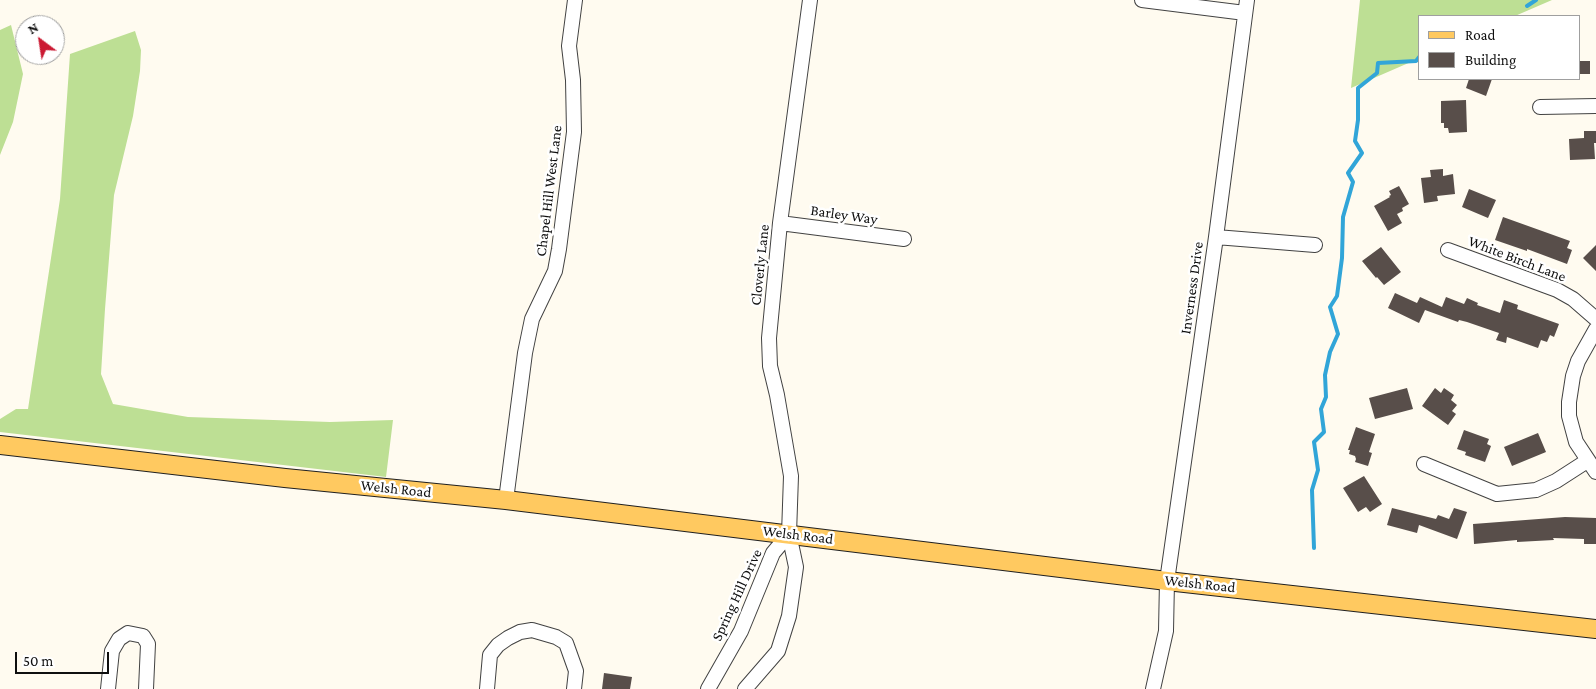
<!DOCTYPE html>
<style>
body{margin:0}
#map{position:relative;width:1596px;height:689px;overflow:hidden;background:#fffbf0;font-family:"Crimson Pro",serif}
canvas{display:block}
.legend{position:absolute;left:1418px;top:15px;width:162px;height:65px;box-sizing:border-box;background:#fff;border:1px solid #9f9f9f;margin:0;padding:6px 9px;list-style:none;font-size:15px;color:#0f0f0f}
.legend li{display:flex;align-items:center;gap:10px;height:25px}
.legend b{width:25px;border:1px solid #9f9f9f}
.north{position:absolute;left:15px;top:15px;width:50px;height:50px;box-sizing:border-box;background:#fff;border:1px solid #9f9f9f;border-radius:50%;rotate:329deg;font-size:14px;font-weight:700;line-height:20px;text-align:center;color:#0f0f0f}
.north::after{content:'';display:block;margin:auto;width:18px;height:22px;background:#cb1a33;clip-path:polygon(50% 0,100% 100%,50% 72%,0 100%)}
.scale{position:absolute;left:15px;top:652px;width:94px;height:22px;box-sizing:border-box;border:2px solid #0f0f0f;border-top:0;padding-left:6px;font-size:15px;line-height:18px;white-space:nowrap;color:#0f0f0f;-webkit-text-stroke:4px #fff;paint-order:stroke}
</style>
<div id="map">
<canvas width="1596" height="689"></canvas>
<ul class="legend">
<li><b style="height:6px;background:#ffc960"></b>Road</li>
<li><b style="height:14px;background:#584e4a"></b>Building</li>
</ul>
<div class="north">N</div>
<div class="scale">50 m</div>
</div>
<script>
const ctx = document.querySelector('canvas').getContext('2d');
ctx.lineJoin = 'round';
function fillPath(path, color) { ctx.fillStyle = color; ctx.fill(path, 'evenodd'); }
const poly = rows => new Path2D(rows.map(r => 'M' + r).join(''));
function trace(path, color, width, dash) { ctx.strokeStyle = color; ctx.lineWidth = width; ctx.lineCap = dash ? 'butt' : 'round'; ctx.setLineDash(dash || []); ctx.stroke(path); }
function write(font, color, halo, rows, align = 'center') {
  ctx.font = font + ' "Crimson Pro",serif'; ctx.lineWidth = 5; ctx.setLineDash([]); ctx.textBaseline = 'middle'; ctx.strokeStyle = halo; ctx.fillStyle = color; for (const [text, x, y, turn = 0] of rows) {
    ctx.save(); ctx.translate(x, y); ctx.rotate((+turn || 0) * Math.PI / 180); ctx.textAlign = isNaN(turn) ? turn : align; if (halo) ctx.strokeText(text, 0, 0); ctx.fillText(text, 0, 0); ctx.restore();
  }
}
fillPath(poly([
 [1360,0,1552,0,1515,16,1420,16,1420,58,1351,88],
 [11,25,23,74,13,122,0,155,0,30],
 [135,31,141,50,140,71,133,116,114,195,105,309,101,374,113,404,188,417,330,422,393,420,386,477,0,432,0,419,16,409,28,409,60,199,70,54]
]), '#bddf94');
trace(poly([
 [1527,6,1536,0],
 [1314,548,1312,490,1318,470,1314,442,1324,432,1321,409,1326,397,1325,375,1330,352,1338,334,1330,307,1337,296,1342,258,1343,217,1353,182,1348,173,1362,153,1355,141,1358,120,1358,88,1377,73,1378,63,1416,61,1420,56]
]), '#31a5d8', 4);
fillPath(poly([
 [1580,61,1590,61,1590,74,1580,74],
 [1469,79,1492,79,1486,96,1466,88],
 [1466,100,1467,132,1449,133,1448,128,1444,128,1444,123,1441,123,1441,101],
 [1584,131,1596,131,1596,143,1594,143,1595,159,1570,160,1569,139,1584,138],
 [1443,169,1443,176,1453,174,1455,194,1437,196,1438,201,1424,203,1421,178,1431,177,1430,170],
 [1399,186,1409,204,1402,208,1403,211,1397,214,1402,223,1388,231,1374,206,1390,197,1389,196,1391,195,1389,191],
 [1469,189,1496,200,1488,218,1462,207],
 [1503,217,1570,241,1567,248,1572,250,1567,264,1527,249,1527,251,1495,240],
 [1596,245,1596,271,1583,258],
 [1381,247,1401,272,1384,285,1377,277,1376,278,1362,261],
 [1395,293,1417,303,1420,297,1442,307,1446,297,1464,304,1467,298,1478,303,1477,305,1500,313,1504,300,1518,305,1517,309,1559,324,1554,337,1550,335,1547,342,1541,340,1538,348,1507,337,1506,343,1496,340,1499,333,1467,322,1459,320,1458,322,1425,310,1419,323,1388,308],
 [1407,388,1413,409,1375,419,1369,398],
 [1435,388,1441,393,1444,388,1454,395,1451,400,1457,405,1452,411,1456,414,1448,425,1422,406],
 [1356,427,1375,434,1369,452,1372,453,1368,466,1355,462,1356,459,1355,456,1349,454,1350,450,1348,450],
 [1464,430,1489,439,1487,444,1491,446,1485,462,1465,455,1466,452,1457,449],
 [1538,433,1546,452,1512,466,1504,447],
 [1364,476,1382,504,1370,512,1366,507,1358,512,1343,488],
 [1392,508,1436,519,1438,515,1449,519,1454,508,1467,512,1457,539,1419,525,1417,533,1387,525],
 [1565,517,1596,518,1596,544,1584,544,1584,539,1553,538,1554,540,1517,542,1517,540,1474,544,1473,524],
 [604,673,632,677,630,689,602,689]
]), '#584e4a');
const minor = poly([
 [1142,0,1245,13],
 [1540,107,1596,106],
 [780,223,904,239],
 [1216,237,1315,245],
 [1448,250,1557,290,1573,299,1596,319],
 [1596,329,1578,361,1573,376,1569,402,1569,416,1576,442,1596,472],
 [1424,464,1497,494,1536,490,1556,481,1587,461],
 [506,500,525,353,532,319,555,271,559,249,574,132,573,80,569,46,575,0],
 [108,689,112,651,119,639,128,633,143,636,148,644,146,689],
 [487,689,490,655,498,645,508,638,520,632,532,630,556,637,566,643,576,671,574,689],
 [708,689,741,631,773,553,789,534],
 [745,689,778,651,789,616,796,567,789,534,791,476,777,395,770,366,769,338,780,223,810,0],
 [1153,689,1166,631,1167,581,1216,237,1247,0]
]);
const major = poly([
 [0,445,285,478,506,500,1167,581,1596,629]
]);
trace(minor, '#424242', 16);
trace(major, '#202020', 20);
trace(minor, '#fff', 14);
trace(major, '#ffc960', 18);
write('15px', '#0f0f0f', '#fff', [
 ["Chapel Hill West Lane",549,191,-83],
 ["Barley Way",844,215,8],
 ["White Birch Lane",1517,259,21],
 ["Cloverly Lane",760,265,-84],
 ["Inverness Drive",1192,288,-82],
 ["Welsh Road",396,489,6],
 ["Welsh Road",798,535,7],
 ["Welsh Road",1200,584,6],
 ["Spring Hill Drive",737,595,-65]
]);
</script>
